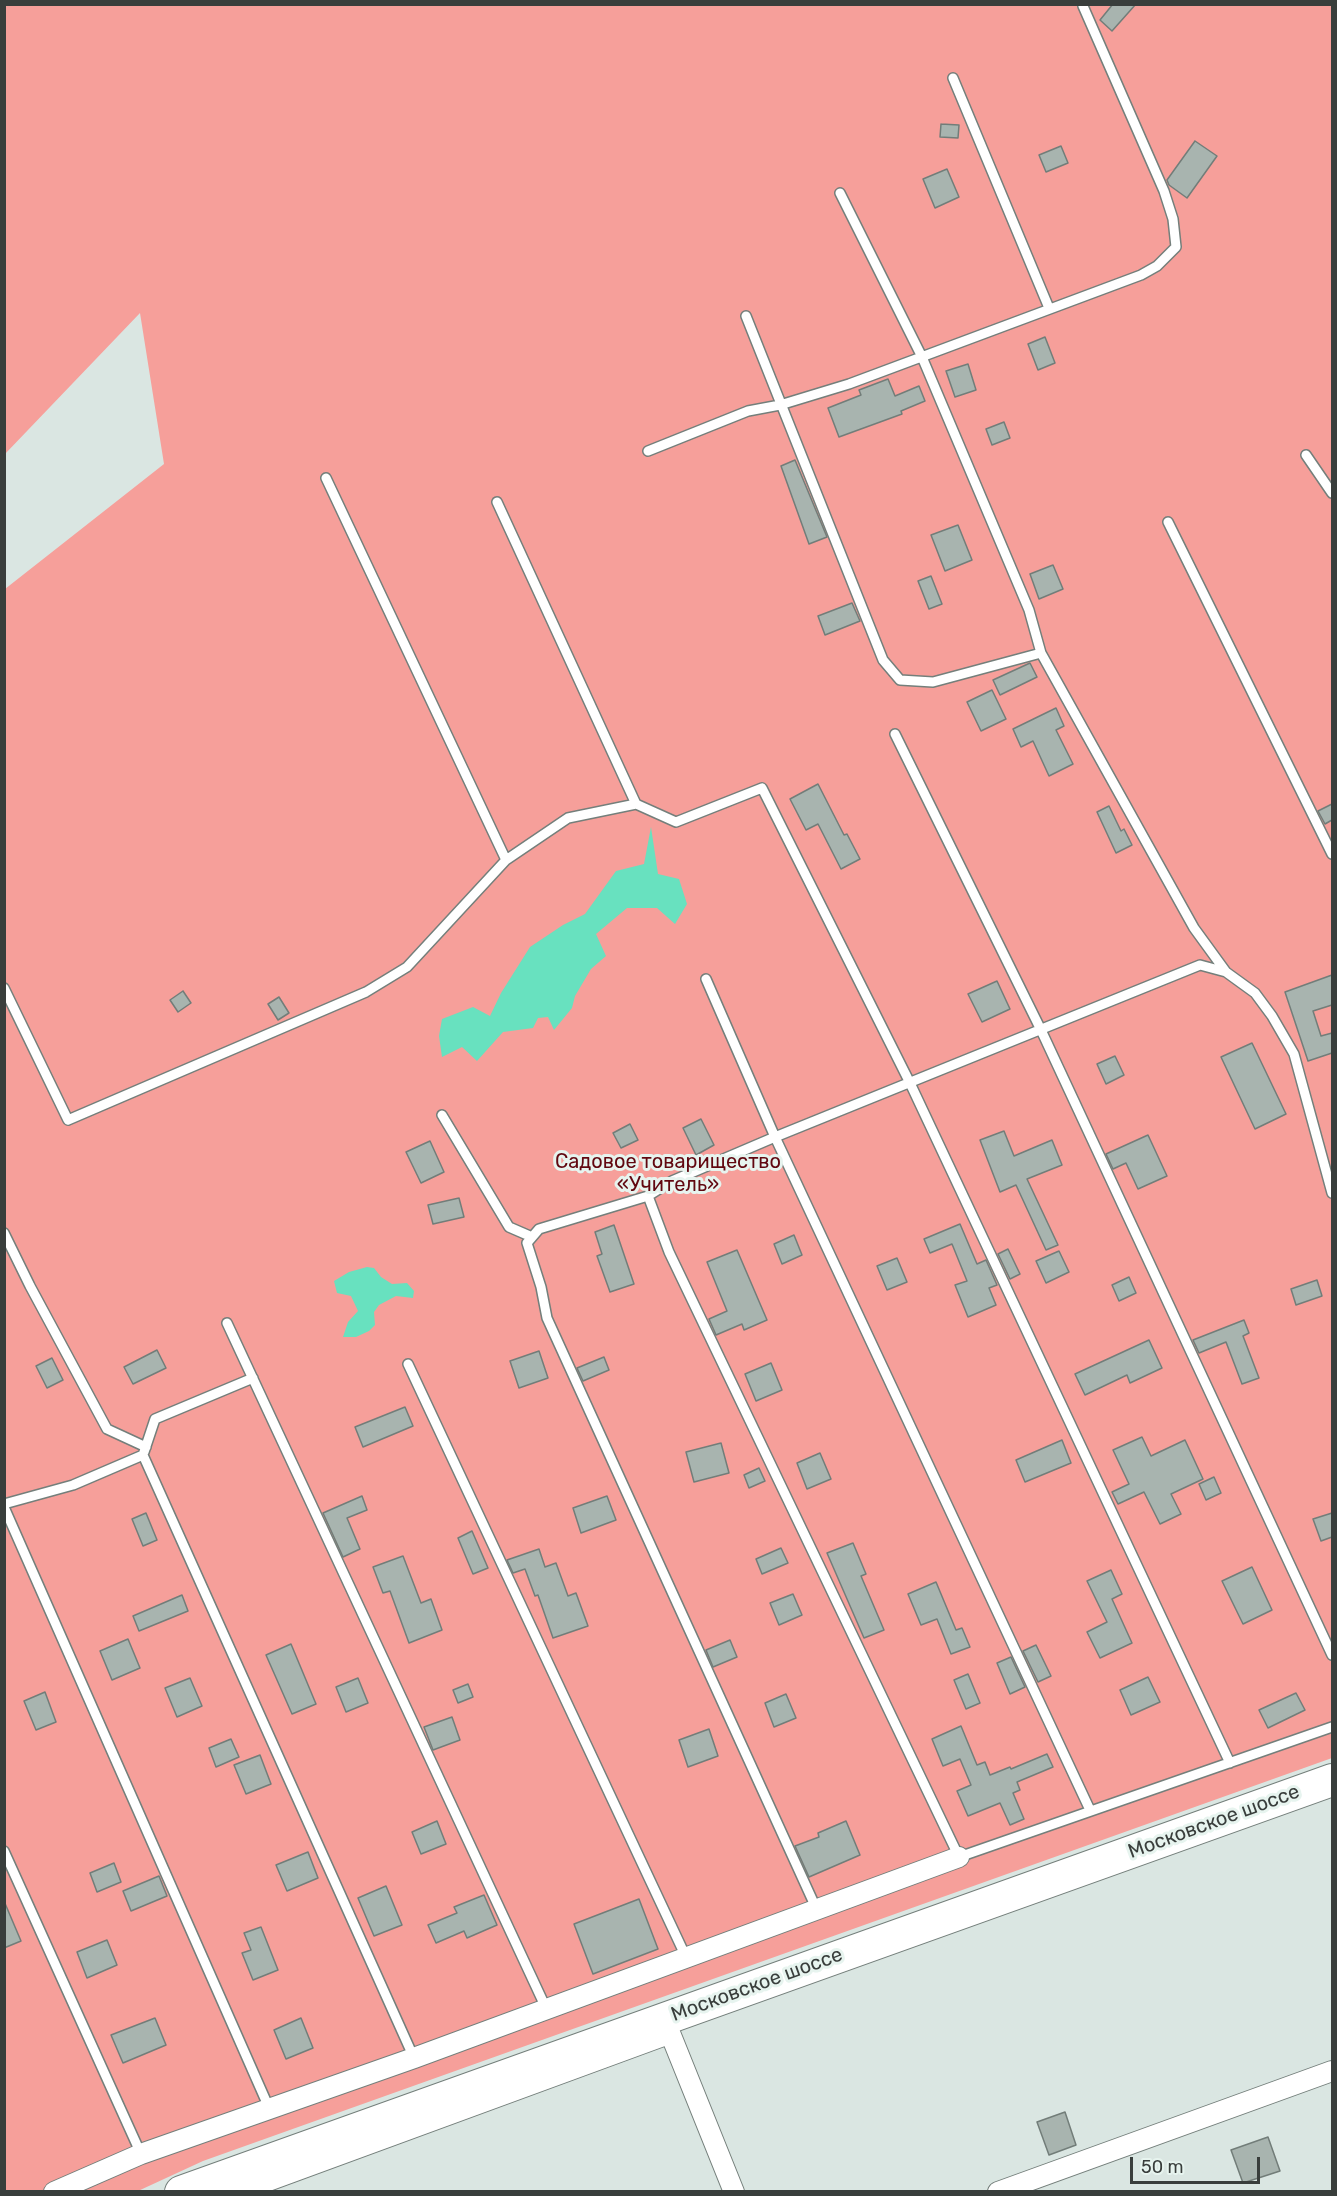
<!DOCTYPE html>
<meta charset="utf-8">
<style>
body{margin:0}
#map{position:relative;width:1337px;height:2196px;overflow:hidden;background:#dae6e2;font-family:Rubik,sans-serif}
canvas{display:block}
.frame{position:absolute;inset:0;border:6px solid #393e3c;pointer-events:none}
.scale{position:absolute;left:1130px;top:2157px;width:130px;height:27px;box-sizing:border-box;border:3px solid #393e3c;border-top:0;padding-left:8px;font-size:18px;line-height:21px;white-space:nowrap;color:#393e3c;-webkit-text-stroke:4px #e7f4ef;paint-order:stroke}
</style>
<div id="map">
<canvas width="1337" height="2196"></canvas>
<div class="frame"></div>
<div class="scale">50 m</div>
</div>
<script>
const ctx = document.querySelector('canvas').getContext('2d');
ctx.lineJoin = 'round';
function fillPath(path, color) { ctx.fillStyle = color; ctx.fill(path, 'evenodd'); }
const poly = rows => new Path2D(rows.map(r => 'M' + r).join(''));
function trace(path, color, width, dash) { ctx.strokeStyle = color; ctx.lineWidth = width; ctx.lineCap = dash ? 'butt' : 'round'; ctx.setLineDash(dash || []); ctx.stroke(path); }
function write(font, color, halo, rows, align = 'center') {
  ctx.font = font + ' Rubik,sans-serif'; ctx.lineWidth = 6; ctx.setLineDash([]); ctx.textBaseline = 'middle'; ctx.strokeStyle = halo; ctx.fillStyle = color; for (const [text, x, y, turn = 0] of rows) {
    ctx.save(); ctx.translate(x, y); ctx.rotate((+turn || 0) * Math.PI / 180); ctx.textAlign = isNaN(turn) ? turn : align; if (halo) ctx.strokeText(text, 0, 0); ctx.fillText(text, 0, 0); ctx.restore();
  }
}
fillPath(poly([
 [5,5,1332,5,1332,1758,203,2161,138,2191,5,2191,5,589,164,464,140,313,5,454]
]), '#f69f9a');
fillPath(poly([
 [651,827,658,874,679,879,687,904,675,924,657,908,627,908,596,934,606,956,591,969,575,996,572,1008,554,1030,548,1017,538,1018,533,1028,503,1032,477,1061,462,1047,442,1057,439,1036,442,1019,473,1007,490,1016,501,993,530,947,563,925,585,914,616,871,644,864],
 [367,1267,374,1268,381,1277,392,1284,407,1283,414,1291,413,1298,396,1296,379,1305,374,1312,375,1325,369,1331,356,1337,343,1337,348,1322,358,1311,351,1296,337,1293,334,1281,349,1272]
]), '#68e1bf');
const building = poly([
 [1113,4,1136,4,1112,31,1100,20,1113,4],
 [941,124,959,125,958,138,940,137,941,124],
 [1195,141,1217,156,1187,198,1169,185,1167,180,1195,141],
 [1061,146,1068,163,1046,172,1039,155,1061,146],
 [947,169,959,197,935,208,923,179,947,169],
 [1045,337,1055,363,1038,370,1028,344,1045,337],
 [968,364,976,390,955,397,946,371,968,364],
 [888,379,895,396,919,386,925,401,901,411,902,414,839,437,828,408,861,395,859,390,888,379],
 [1004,422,1010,438,992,445,986,429,1004,422],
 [795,460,827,537,809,544,781,466,795,460],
 [958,525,972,560,945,571,931,535,958,525],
 [1053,565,1063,589,1039,599,1030,574,1053,565],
 [931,576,942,604,929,609,918,581,931,576],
 [852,603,860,621,825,635,818,616,852,603],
 [1030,663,1037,677,1000,695,993,680,1030,663],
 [992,690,1006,719,981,731,967,702,992,690],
 [1056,708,1064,726,1056,730,1073,764,1049,776,1033,741,1021,747,1013,729,1056,708],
 [818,784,844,835,847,834,860,859,841,869,818,824,806,830,790,799,818,784],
 [1332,804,1332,820,1325,824,1318,811,1332,804],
 [1109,806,1121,831,1124,829,1132,845,1116,853,1097,812,1109,806],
 [1332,975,1332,1005,1313,1011,1321,1036,1332,1033,1332,1053,1308,1061,1285,992,1332,975],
 [997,981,1010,1009,982,1022,968,994,997,981],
 [183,991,191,1003,178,1012,170,1000,183,991],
 [279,997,289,1013,278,1020,268,1004,279,997],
 [1252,1043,1286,1114,1255,1129,1221,1057,1252,1043],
 [1115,1056,1124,1075,1106,1084,1097,1064,1115,1056],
 [701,1119,714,1145,696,1155,683,1128,701,1119],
 [630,1124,638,1140,621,1148,613,1133,630,1124],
 [1004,1131,1014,1156,1052,1140,1062,1165,1027,1179,1058,1245,1046,1250,1016,1185,1000,1192,980,1140,1004,1131],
 [1148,1135,1167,1176,1138,1189,1126,1163,1113,1169,1106,1154,1148,1135],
 [430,1141,444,1172,421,1183,406,1152,430,1141],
 [459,1198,464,1217,433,1224,428,1205,459,1198],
 [960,1224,977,1264,986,1260,997,1285,989,1288,996,1305,968,1317,955,1285,967,1281,952,1244,930,1253,924,1239,960,1224],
 [614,1225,634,1284,610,1292,597,1256,602,1254,595,1232,614,1225],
 [794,1235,802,1255,782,1264,774,1244,794,1235],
 [1008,1249,1020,1274,1010,1279,998,1254,1008,1249],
 [737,1250,767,1320,744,1330,742,1324,716,1335,709,1319,727,1311,707,1262,737,1250],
 [1059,1251,1069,1272,1046,1283,1036,1261,1059,1251],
 [897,1258,907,1282,887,1290,877,1266,897,1258],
 [1129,1277,1136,1293,1119,1301,1112,1285,1129,1277],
 [1317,1280,1322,1296,1296,1305,1291,1289,1317,1280],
 [1244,1320,1249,1333,1243,1336,1259,1378,1242,1384,1226,1342,1199,1353,1193,1340,1244,1320],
 [1149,1340,1162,1368,1130,1383,1127,1375,1085,1395,1075,1374,1149,1340],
 [157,1350,166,1368,133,1384,124,1367,157,1350],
 [539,1351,548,1378,519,1388,510,1361,539,1351],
 [604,1357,609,1370,583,1381,577,1368,604,1357],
 [52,1358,63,1380,47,1388,36,1366,52,1358],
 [771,1363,782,1390,756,1401,745,1374,771,1363],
 [405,1407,413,1426,363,1447,355,1427,405,1407],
 [1142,1437,1151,1456,1185,1440,1203,1479,1171,1494,1181,1514,1160,1524,1144,1492,1118,1504,1112,1492,1129,1484,1113,1450,1142,1437],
 [1062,1440,1071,1463,1025,1482,1016,1460,1062,1440],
 [721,1443,729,1473,694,1482,686,1452,721,1443],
 [820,1453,831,1479,807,1489,797,1463,820,1453],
 [759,1468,765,1481,749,1488,744,1475,759,1468],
 [1214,1477,1221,1493,1206,1500,1199,1484,1214,1477],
 [362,1496,367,1510,347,1518,360,1549,343,1557,323,1513,362,1496],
 [607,1496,616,1520,581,1533,573,1508,607,1496],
 [146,1513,157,1540,143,1546,132,1519,146,1513],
 [1332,1513,1332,1537,1321,1541,1313,1519,1332,1513],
 [472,1531,488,1568,473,1574,458,1538,472,1531],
 [853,1543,866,1574,861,1576,884,1630,864,1638,827,1553,853,1543],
 [781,1548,788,1563,762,1574,756,1559,781,1548],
 [539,1549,545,1567,556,1563,568,1596,576,1593,588,1626,553,1638,538,1595,535,1596,525,1569,513,1573,507,1560,539,1549],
 [403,1556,421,1603,431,1599,442,1630,409,1643,390,1591,383,1593,373,1567,403,1556],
 [1252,1567,1272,1610,1243,1624,1222,1581,1252,1567],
 [1111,1570,1122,1594,1112,1599,1132,1643,1100,1658,1087,1632,1107,1622,1087,1581,1111,1570],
 [936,1582,956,1630,962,1628,970,1647,951,1654,937,1619,921,1625,908,1594,936,1582],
 [793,1594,802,1615,779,1625,770,1603,793,1594],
 [182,1595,188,1611,139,1631,133,1616,182,1595],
 [128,1639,140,1668,112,1680,100,1651,128,1639],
 [730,1640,737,1657,713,1667,706,1650,730,1640],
 [291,1644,316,1704,292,1714,266,1655,291,1644],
 [1036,1645,1051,1676,1038,1682,1023,1651,1036,1645],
 [1011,1657,1025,1687,1010,1694,997,1663,1011,1657],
 [968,1674,980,1703,966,1709,954,1680,968,1674],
 [1148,1677,1160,1702,1131,1715,1120,1690,1148,1677],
 [190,1678,202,1706,177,1717,165,1688,190,1678],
 [358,1678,368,1703,346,1712,336,1687,358,1678],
 [468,1684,473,1697,458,1703,453,1690,468,1684],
 [45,1692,56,1722,36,1730,24,1701,45,1692],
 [1296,1693,1305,1710,1268,1728,1259,1710,1296,1693],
 [786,1694,796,1718,774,1727,765,1703,786,1694],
 [452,1717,460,1740,433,1750,424,1727,452,1717],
 [961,1726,977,1765,985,1762,990,1775,1010,1767,1011,1769,1047,1754,1053,1767,1017,1782,1020,1790,1013,1793,1024,1819,1010,1825,1000,1803,968,1816,957,1791,971,1785,960,1759,943,1766,932,1739,961,1726],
 [709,1729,718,1756,688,1767,679,1740,709,1729],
 [231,1739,239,1757,216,1767,209,1748,231,1739],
 [260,1755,271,1784,246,1794,234,1765,260,1755],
 [437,1821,446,1844,421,1854,412,1832,437,1821],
 [846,1821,860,1855,809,1877,795,1846,819,1837,818,1833,846,1821],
 [308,1852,318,1878,287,1891,276,1865,308,1852],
 [114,1863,121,1882,97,1892,90,1873,114,1863],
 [159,1876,167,1896,131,1911,123,1891,159,1876],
 [386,1886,402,1925,374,1936,358,1898,386,1886],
 [484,1895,497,1925,467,1938,464,1931,436,1943,428,1925,457,1913,454,1907,484,1895],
 [639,1899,658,1949,593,1974,574,1924,639,1899],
 [4,1901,21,1941,4,1948,4,1901],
 [261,1927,278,1970,253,1980,242,1953,251,1950,244,1933,261,1927],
 [107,1940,117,1965,87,1978,77,1952,107,1940],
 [155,2018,166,2045,123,2063,111,2035,155,2018],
 [301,2018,313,2048,286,2059,274,2030,301,2018],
 [1065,2112,1076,2145,1049,2155,1037,2122,1065,2112],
 [1268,2137,1280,2171,1243,2183,1231,2150,1268,2137]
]);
fillPath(building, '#a8b4af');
trace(building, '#727d79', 1.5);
const service = poly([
 [953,78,1049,308],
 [840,193,922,357,1029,610,1041,653,1194,928,1226,972],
 [746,316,883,660,900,680,933,682,1041,653],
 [648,451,748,411,780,405,849,384,1141,275,1157,266,1176,247,1173,219,1164,191,1083,6],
 [1306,455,1332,493],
 [326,478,506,860],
 [497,502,636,804],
 [1168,522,1332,854],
 [895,734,1041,1030,1332,1655],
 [706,979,775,1137,1090,1810],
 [4,988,68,1120,366,992,407,967,506,860,568,818,636,804,676,822,762,788,910,1083,1230,1763],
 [442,1115,509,1227,532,1237],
 [648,1196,669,1252,959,1857,1332,1727],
 [4,1233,30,1286,107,1429,146,1447],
 [227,1323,546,2008],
 [408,1364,686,1957],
 [144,1452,155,1419,253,1378],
 [4,1504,73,1485,143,1455,414,2058],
 [4,1507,270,2110],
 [4,1851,141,2154],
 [817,1910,547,1318,541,1287,527,1243,539,1229,648,1196,672,1181,775,1137,1200,965,1226,972,1255,993,1272,1016,1294,1054,1332,1193]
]);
const minor = poly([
 [664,2018,734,2192],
 [54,2192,141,2154,414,2058,959,1857],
 [238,2192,663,2036],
 [998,2192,1332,2071]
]);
const trunk = poly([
 [181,2192,1332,1780]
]);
trace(service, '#747f7b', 12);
trace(minor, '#747f7b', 22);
trace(trunk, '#747f7b', 34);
trace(service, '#fff', 9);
trace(minor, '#fff', 20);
trace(trunk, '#fff', 32);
write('20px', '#610710', '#e7f4ef', [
 ["Садовое товарищество",668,1162],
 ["«Учитель»",668,1185]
]);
write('20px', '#393e3c', '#e7f4ef', [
 ["Московское шоссе",1214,1822,-20],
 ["Московское шоссе",757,1985,-20]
]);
</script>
